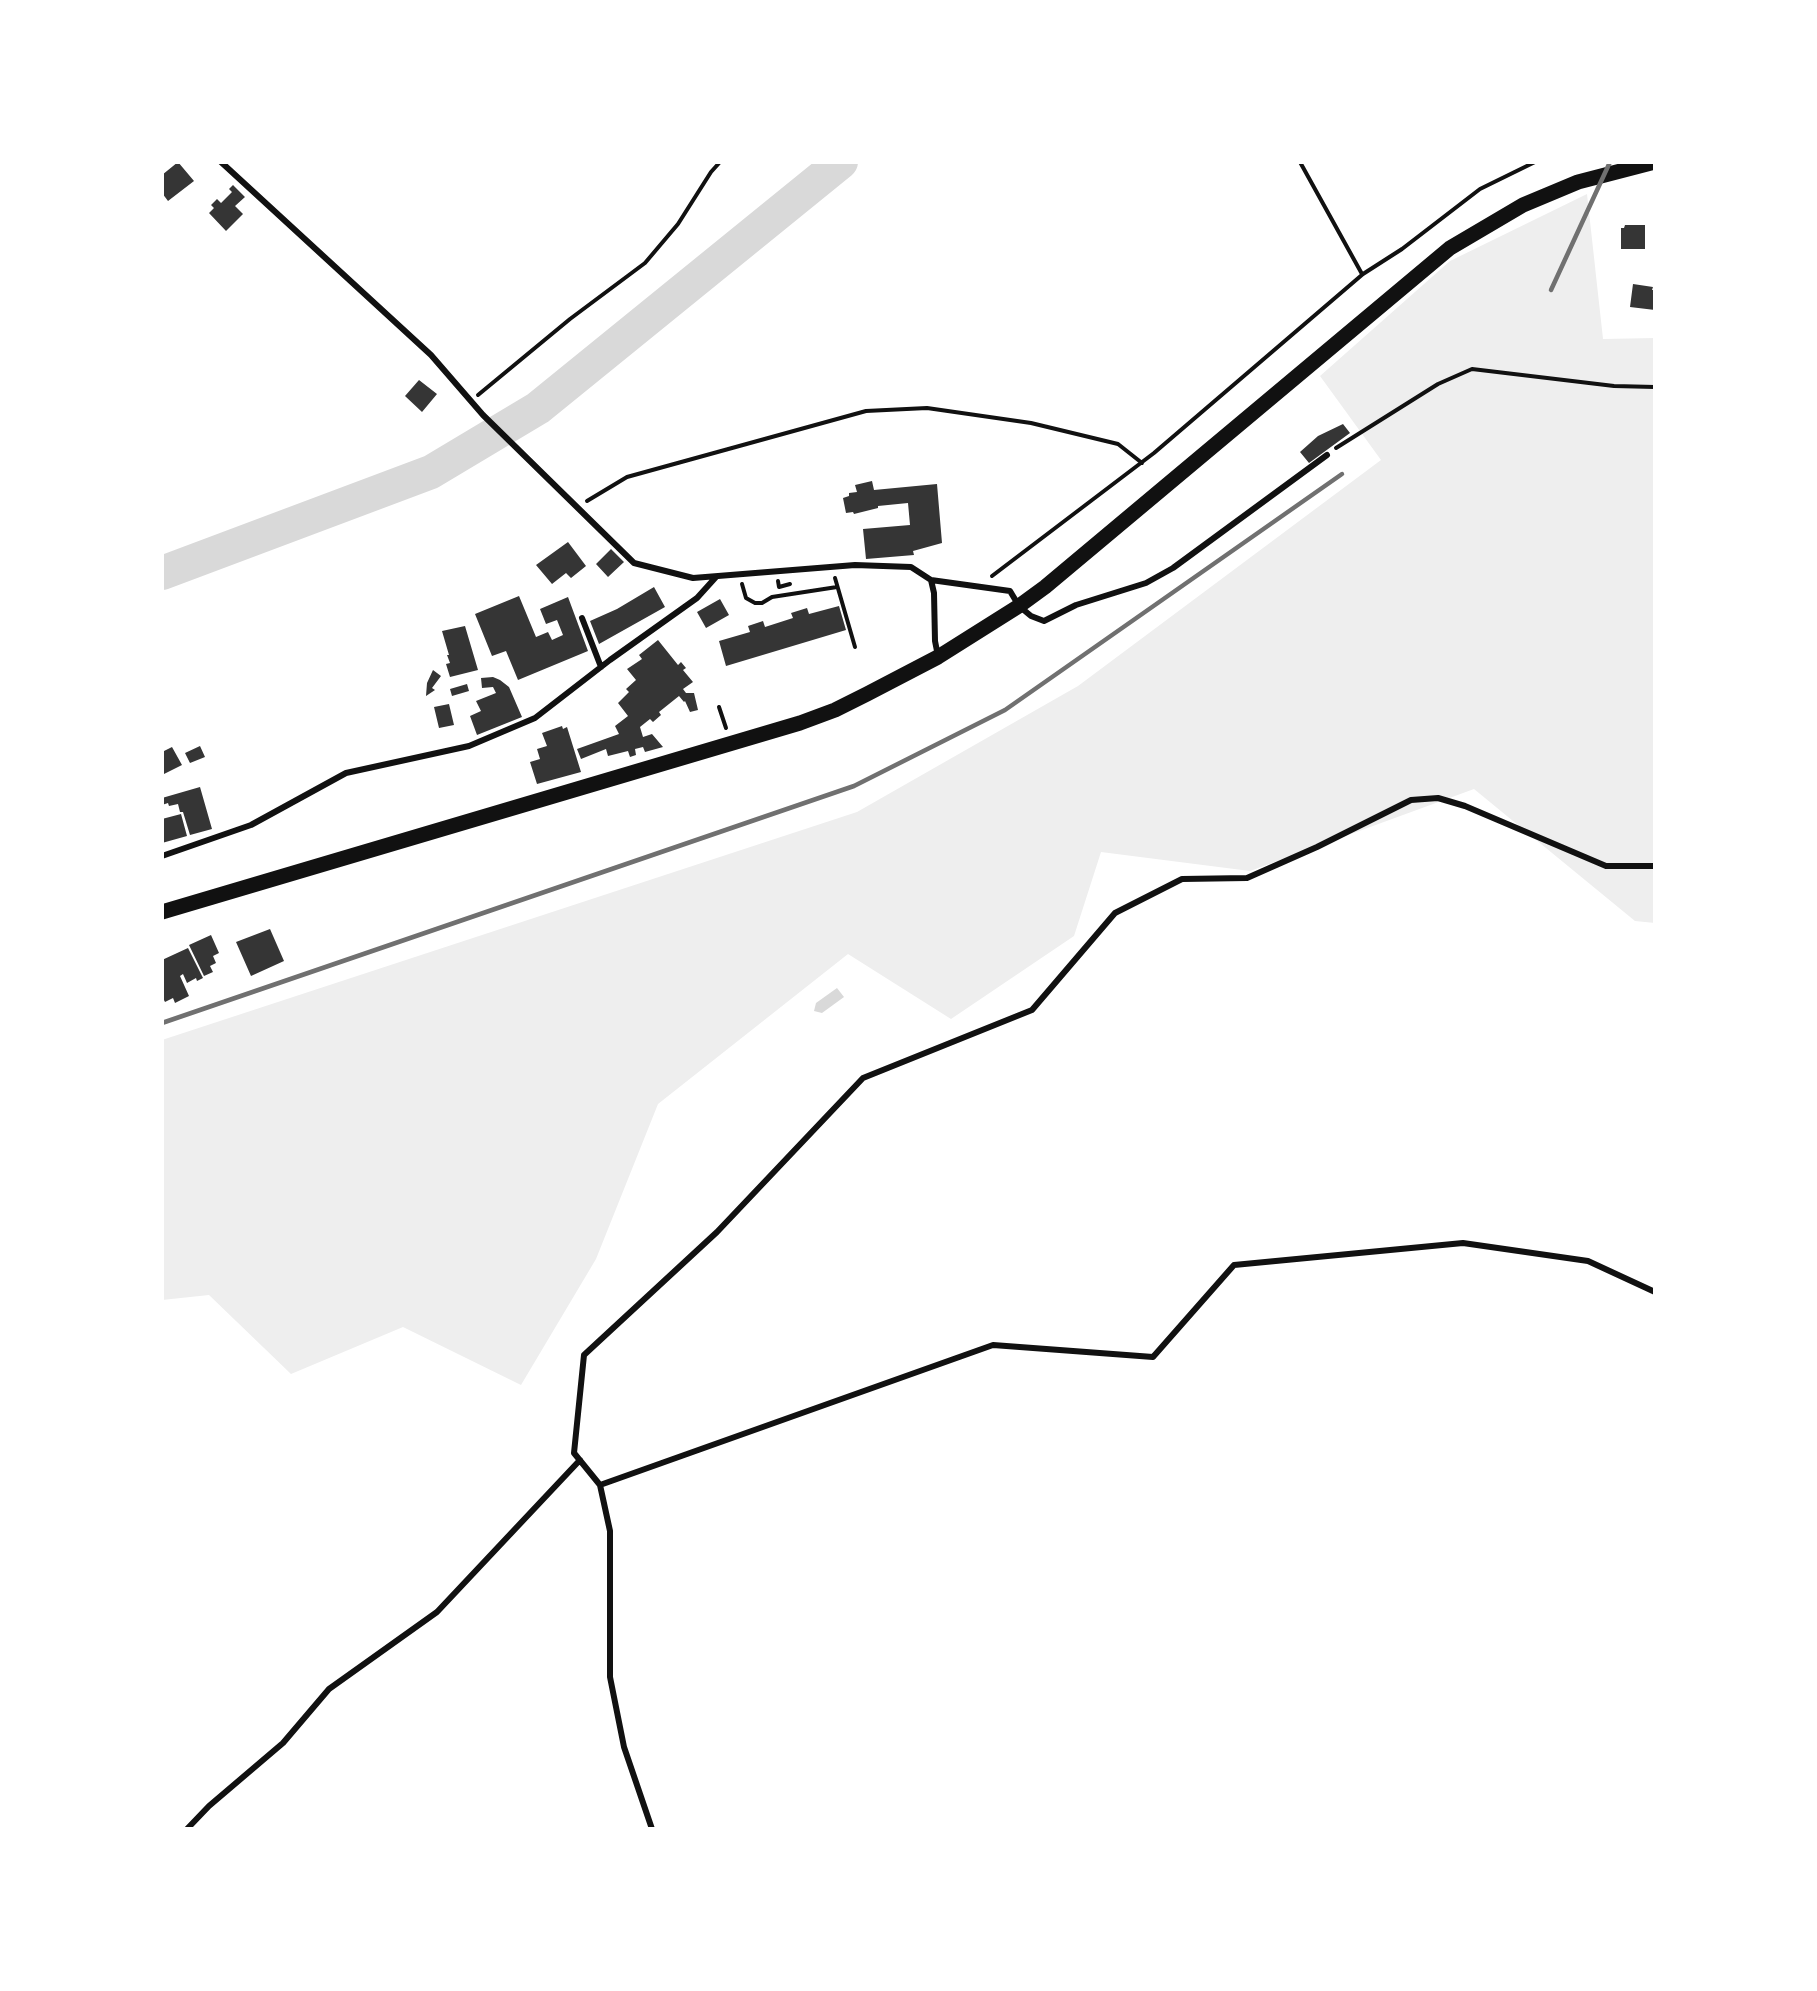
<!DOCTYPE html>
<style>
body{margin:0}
#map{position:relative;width:1817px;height:1991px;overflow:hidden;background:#fff;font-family:"Work Sans",sans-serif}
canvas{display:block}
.frame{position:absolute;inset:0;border:164px solid #fff;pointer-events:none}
</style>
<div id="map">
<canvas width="1817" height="1991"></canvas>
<div class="frame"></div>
</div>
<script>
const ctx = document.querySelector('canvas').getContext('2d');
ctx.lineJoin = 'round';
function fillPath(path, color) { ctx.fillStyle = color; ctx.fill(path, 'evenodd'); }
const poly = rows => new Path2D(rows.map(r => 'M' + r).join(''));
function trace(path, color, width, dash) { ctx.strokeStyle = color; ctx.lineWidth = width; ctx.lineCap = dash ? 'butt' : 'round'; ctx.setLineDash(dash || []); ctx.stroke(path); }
fillPath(poly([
 [1587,194,1603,339,1655,338,1655,923,1635,921,1474,789,1250,871,1101,852,1074,936,951,1019,848,954,658,1104,596,1259,521,1385,403,1327,291,1374,209,1295,162,1300,162,1040,857,812,1078,686,1381,460,1320,376,1450,261]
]), '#eee');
fillPath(poly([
 [837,988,844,997,822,1013,814,1011,816,1003]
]), '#d9d9d9');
trace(poly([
 [162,573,431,472,538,408,841,162]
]), '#d9d9d9', 34);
fillPath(poly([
 [178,162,194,181,168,201,162,193,162,175],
 [233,185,245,197,235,206,243,214,226,231,209,213,214,208,211,205,217,199,221,203,232,192,229,189],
 [1625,225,1645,225,1645,249,1621,249,1621,228,1624,228],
 [1633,284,1653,287,1652,290,1655,290,1655,310,1630,307],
 [419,380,437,394,422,412,405,396],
 [1343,424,1350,433,1309,463,1300,452,1318,436],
 [872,481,874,490,937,484,942,543,913,551,914,555,866,559,863,529,910,525,908,503,878,506,878,508,854,514,853,512,846,513,843,498,849,496,849,493,857,492,855,485],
 [568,542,586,566,571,578,566,573,552,584,536,565],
 [611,549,624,562,608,577,596,564],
 [654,587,665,607,599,644,590,621,617,609],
 [519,596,536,637,548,632,552,640,563,635,557,620,546,624,540,609,568,597,588,651,518,680,506,651,492,656,475,614],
 [720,599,729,615,706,628,697,612],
 [839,606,846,630,726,666,719,641,750,632,748,626,763,621,765,627,793,618,791,613,807,608,809,614],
 [465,626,478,670,450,677,446,664,450,663,447,655,449,655,442,631],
 [658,640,678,665,681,662,686,668,683,670,693,682,683,689,686,693,694,693,698,710,690,712,685,701,684,702,679,696,659,712,661,715,653,722,650,719,640,727,643,737,652,734,663,747,645,752,643,747,635,749,636,755,630,757,628,751,608,756,606,749,581,759,577,749,619,734,615,726,628,716,618,703,629,692,626,689,636,680,627,669,642,659,639,655],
 [433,670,441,676,432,688,435,690,426,696,427,683],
 [493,677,500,680,509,687,522,717,477,735,470,716,481,711,476,701,496,693,493,687,482,688,481,678],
 [467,684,469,691,452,696,450,689],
 [449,704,454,725,439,728,434,707],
 [562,726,563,729,567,727,581,772,537,784,530,762,540,759,537,749,547,746,542,733],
 [200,746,205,757,190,763,185,753],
 [172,747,182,765,164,774,162,769,162,752],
 [200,787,212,829,190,835,183,812,180,812,178,804,169,806,168,803,162,805,162,798],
 [181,814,187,836,162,843,162,819],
 [270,929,284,961,251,976,236,942],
 [211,935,219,953,213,956,216,963,210,966,213,972,204,976,189,945],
 [188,948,203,978,197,981,196,978,187,983,183,974,180,976,189,996,175,1003,173,998,165,1002,162,996,162,960]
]), '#353535');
trace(poly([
 [1300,162,1362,274],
 [478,395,570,319,645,263,678,224,711,172,720,162],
 [1336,448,1438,384,1472,369,1614,386,1655,387],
 [587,501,627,477,866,411,927,408,1031,423,1118,444,1142,463],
 [992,576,1154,453,1363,274,1402,249,1480,189,1535,162],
 [835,578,855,647],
 [778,581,779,587,790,584],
 [742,584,746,598,755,603,762,603,772,597,837,587],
 [719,707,726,728]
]), '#111', 4);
trace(poly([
 [221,162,431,355,483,415,634,563,693,578,855,565,911,567,931,580,1010,591,1019,606,1031,616,1044,621,1076,605,1146,583,1173,568,1327,455],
 [931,580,934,593,935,641,938,656],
 [582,618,601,667],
 [162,856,251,825,346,773,469,746,535,718,610,660,697,598,716,577],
 [600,1485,993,1345,1153,1357,1234,1265,1463,1243,1588,1261,1655,1292],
 [187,1829,209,1806,283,1743,329,1689,437,1612,580,1460],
 [652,1829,624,1747,610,1677,610,1531,600,1485,574,1453,584,1355,717,1232,863,1078,1032,1010,1115,913,1182,879,1247,878,1317,847,1411,800,1438,798,1465,806,1606,866,1655,866]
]), '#111', 6);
trace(poly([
 [162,912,800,723,835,710,867,694,938,657,1019,606,1045,587,1450,248,1523,205,1578,182,1655,162]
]), '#111', 15);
trace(poly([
 [1551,290,1610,162],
 [162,1023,854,786,1005,710,1342,474]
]), '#707070', 4.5);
</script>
